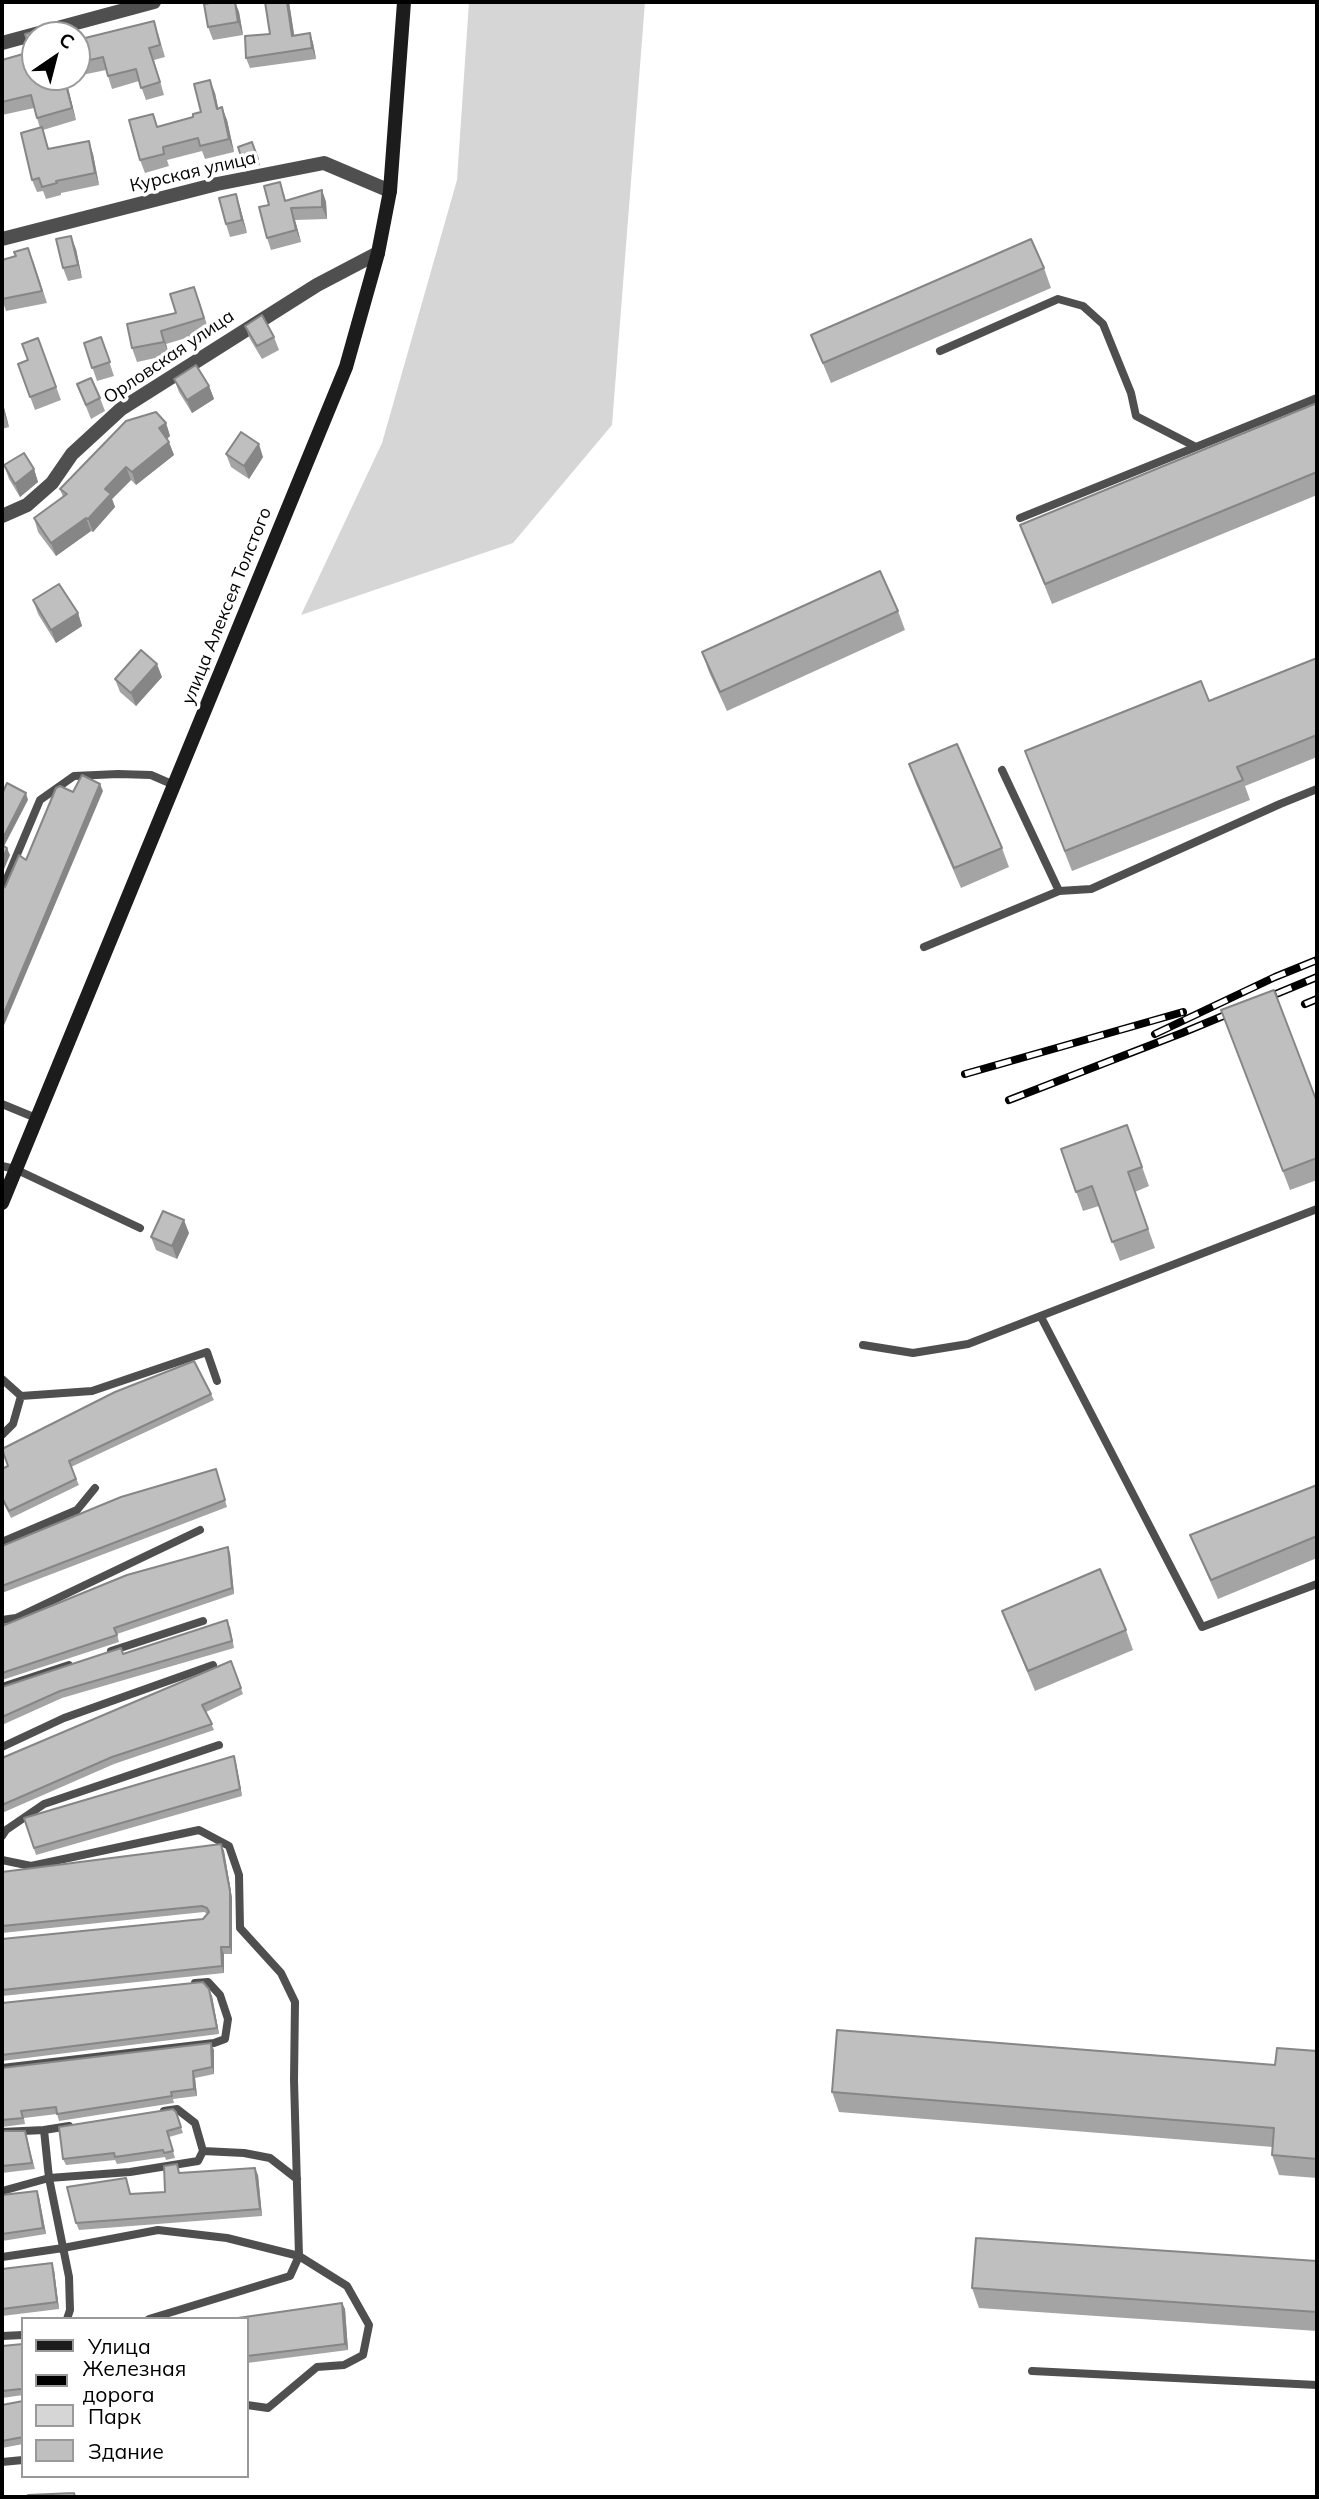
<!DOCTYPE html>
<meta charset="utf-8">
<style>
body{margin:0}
#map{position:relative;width:1319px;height:2499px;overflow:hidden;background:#fff;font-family:Mulish,sans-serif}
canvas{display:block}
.frame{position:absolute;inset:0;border:4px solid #000;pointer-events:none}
.legend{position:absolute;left:21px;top:2317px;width:228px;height:161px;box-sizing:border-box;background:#fff;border:2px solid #999;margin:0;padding:9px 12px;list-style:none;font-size:21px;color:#000}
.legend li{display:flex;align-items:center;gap:14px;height:35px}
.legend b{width:35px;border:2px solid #999}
.north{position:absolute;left:21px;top:21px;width:70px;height:70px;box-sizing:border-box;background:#fff;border:2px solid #999;border-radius:50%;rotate:35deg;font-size:19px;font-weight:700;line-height:28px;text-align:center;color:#000}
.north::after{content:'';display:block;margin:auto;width:24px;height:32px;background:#000;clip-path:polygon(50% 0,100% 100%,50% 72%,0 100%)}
</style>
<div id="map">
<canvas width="1319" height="2499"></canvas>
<div class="frame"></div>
<ul class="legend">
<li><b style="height:9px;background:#1c1c1c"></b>Улица</li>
<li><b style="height:9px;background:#000"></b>Железная дорога</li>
<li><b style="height:19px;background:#d6d6d6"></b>Парк</li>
<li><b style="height:19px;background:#bfbfbf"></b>Здание</li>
</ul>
<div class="north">С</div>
</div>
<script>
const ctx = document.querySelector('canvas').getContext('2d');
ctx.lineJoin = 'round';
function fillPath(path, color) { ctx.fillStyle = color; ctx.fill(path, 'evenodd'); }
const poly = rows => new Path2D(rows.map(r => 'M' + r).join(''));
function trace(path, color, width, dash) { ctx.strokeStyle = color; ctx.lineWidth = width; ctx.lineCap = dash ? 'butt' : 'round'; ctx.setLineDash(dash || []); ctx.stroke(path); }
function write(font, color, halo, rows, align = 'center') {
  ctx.font = font + ' Mulish,sans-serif'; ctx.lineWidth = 7; ctx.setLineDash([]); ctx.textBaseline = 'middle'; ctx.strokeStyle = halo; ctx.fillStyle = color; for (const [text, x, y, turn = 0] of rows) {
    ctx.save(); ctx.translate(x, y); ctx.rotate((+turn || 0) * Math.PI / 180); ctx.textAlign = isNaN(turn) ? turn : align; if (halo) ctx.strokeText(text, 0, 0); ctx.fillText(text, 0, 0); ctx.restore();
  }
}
fillPath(poly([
 [469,2,645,2,612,425,513,543,301,615,382,443,457,180]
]), '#d6d6d6');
trace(poly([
 [940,351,1058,299,1083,306,1103,324,1131,393,1136,416,1196,447,1317,398],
 [1020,518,1196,447],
 [1002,770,1059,891,1091,889,1280,804,1317,789],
 [2,890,40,800,74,776,118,774,151,775,174,785],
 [924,947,1059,891],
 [2,1104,36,1118],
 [2,1166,15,1169,140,1228],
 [1041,1317,1202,1627,1317,1584],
 [863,1345,913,1353,968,1344,1317,1209],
 [2,1379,21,1396,92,1391,207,1352,217,1381],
 [2,1435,13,1424,21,1396],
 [2,1542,77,1510,95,1488],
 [2,1620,16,1618,200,1530],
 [111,1651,203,1621],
 [2,1687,69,1665],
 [2,1747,64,1718,213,1665],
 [2,1836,6,1830,44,1804,219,1745],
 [2,1860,31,1866,199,1830,229,1846,239,1875,240,1928,281,1973,295,2002,294,2080,299,2256,290,2276,149,2319],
 [2,2068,214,2043,225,2039,228,2019,220,1995,208,1982,195,1983],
 [44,2130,69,2126],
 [2,2132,44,2130,49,2178,69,2277,70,2310,67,2319],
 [203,2151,244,2153,270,2158,297,2179],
 [2,2191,49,2178,130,2172,198,2161,203,2151,195,2123,177,2109,164,2111],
 [2,2257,63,2248,158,2230,227,2238,299,2256,347,2286,369,2325,363,2355,344,2365,317,2367,268,2408,247,2405],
 [2,2336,23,2335],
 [1032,2371,1317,2385],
 [2,2462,23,2460]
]), '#4f4f4f', 8);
trace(poly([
 [2,43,154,2],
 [2,239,217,184,324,163,390,191],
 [2,516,27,505,52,483,72,454,121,409,317,285,378,253]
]), '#4f4f4f', 14);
trace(poly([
 [2,1203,346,367,378,253,390,191,404,2]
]), '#1c1c1c', 14);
const rail = poly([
 [1305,1004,1317,999],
 [1155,1034,1275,977,1317,960],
 [965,1074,1183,1012],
 [1009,1100,1182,1033,1317,977]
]);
trace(rail, '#000', 8);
trace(rail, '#fff', 5, [16]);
fillPath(poly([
 [217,2,235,2,239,12,243,35,213,40,208,27],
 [289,2,294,35,310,33,313,43,316,59,250,68,246,58,270,34],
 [50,28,35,77,75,77,66,79,76,120,43,130,49,149,93,154,99,185,61,193,61,195,46,199,43,191,37,192,32,180,40,128,34,108,2,115,2,60,30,52],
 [158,33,165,57,154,60,164,95,146,100,139,81,112,89,106,70,77,76,77,40],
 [215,93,218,108,227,120,234,152,205,159,202,151,167,160,169,166,145,173,140,160,158,127,193,117,201,112],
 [252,142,260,165,245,169,238,147],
 [322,190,326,202,327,219,295,220,301,242,271,250,267,238,269,205,284,194,286,201],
 [236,194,240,207,247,233,230,237,226,224],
 [76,249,82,278,68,281,63,268],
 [33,260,47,303,6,311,2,299],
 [1044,268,1051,288,831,383,811,335],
 [199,300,209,331,166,344,169,355,137,362,132,348,176,313],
 [245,326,274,337,279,350,262,359,250,339],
 [101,337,114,376,97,381,84,343],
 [38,338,61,400,35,410,18,364,28,360],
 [174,379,209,386,214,399,192,413,179,392],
 [77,384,100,398,105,411,91,419],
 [2,400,9,427,2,429],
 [1317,403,1317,495,1052,604,1020,525],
 [166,423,170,436,167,439,174,455,136,485,131,480,112,499,115,507,93,532,91,531,56,556,38,532,34,518,63,497,60,489],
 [226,454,263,457,249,479,231,467],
 [4,465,34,469,38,482,20,497,9,479],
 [33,600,78,613,82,626,56,643,38,614],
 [898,611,905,630,727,711,709,672,702,652],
 [1317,658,1317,757,1245,786,1250,800,1072,871,1025,751,1209,701],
 [162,677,136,706,120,692,115,679],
 [909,764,1002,848,1009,867,961,888,916,784],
 [1221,1010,1317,1102,1317,1180,1290,1190],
 [1127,1125,1149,1186,1135,1192,1155,1248,1120,1261,1099,1206,1083,1211,1061,1149],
 [189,1233,177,1259,156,1250,151,1237],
 [211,1394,214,1400,71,1467,79,1485,11,1518,2,1500,2,1469],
 [218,1475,227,1507,2,1593,2,1546],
 [1317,1485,1317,1558,1218,1599,1198,1554,1190,1535],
 [230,1553,234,1594,117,1634,119,1642,2,1680,2,1626],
 [1002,1611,1126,1630,1133,1650,1035,1691],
 [230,1626,234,1648,62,1698,2,1725,2,1687],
 [231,1661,243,1694,206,1712,214,1730,114,1764,2,1813,2,1758],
 [236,1763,242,1796,36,1855,24,1818],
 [221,1844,224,1851,232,1898,232,1954,224,1954,224,1973,2,1996,2,1939,203,1919,208,1914,204,1912,2,1933,2,1872],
 [212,1996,219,2034,2,2061,2,2003],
 [214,2050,214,2074,195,2078,197,2096,173,2099,174,2103,59,2121,57,2114,24,2118,25,2124,2,2127,2,2068],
 [1317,2051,1317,2178,1279,2175,1272,2155,1273,2147,839,2112,832,2092,1275,2065],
 [176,2112,183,2133,169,2137,175,2158,166,2160,165,2157,117,2164,115,2160,66,2165,63,2159],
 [2,2131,25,2131,35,2169,2,2173],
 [180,2173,258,2175,262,2216,79,2230,76,2223,128,2185,131,2194,165,2192],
 [37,2191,39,2197,46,2234,2,2241,2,2195],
 [1317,2261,1317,2331,979,2308,972,2288],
 [2,2269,54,2270,59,2309,2,2316],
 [342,2303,345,2309,348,2350,247,2363,247,2319],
 [23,2344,23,2395,2,2398,2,2346],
 [23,2401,23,2444,2,2448,2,2405]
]), '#a4a4a4');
fillPath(poly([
 [235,2,239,12,243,35,238,22],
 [287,2,289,2,296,46,292,36],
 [310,33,313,43,316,59,312,48],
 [64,77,65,77,76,120,72,108],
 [210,80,215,93,221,121,217,109],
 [222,107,227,120,234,152,229,139],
 [89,141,93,154,99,185,95,173],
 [322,190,326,202,327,219,322,207],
 [236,194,240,207,247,233,242,220],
 [291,208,295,220,301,242,296,230],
 [71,236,76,249,82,278,78,265],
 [161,331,166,344,169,355,164,342],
 [209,386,214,399,192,413,187,400],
 [2,400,9,427,4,414],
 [166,423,170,436,163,442,159,428],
 [169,442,174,455,136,485,132,472],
 [259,444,263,457,249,479,244,466],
 [126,467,131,480,112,499,115,507,93,532,88,519,105,489],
 [34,469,38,482,20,497,15,484],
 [86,518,91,531,56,556,51,543],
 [78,613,82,626,56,643,51,630],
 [157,664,162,677,136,706,131,693],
 [100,784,103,791,2,1030,2,1018],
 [26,793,28,800,2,850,2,840],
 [7,848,10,855,2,874,2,862],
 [184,1220,189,1233,177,1259,172,1246],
 [228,1547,230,1553,234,1594,232,1588],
 [234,1756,236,1763,242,1796,240,1789],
 [221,1844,224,1851,232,1898,232,1954,230,1947],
 [221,1947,224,1954,224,1973,222,1966],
 [209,1989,212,1996,219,2034,217,2028],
 [211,2043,214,2050,214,2074,212,2067],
 [193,2071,195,2078,197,2096,194,2089],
 [255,2168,258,2175,262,2216,260,2209],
 [37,2191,39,2197,46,2234,43,2228],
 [52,2263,54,2270,59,2309,57,2302],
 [342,2303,345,2309,348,2350,345,2344]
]), '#868686');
const building = poly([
 [217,2,235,2,238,22,208,27,204,4,217,2],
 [265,2,287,2,292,36,310,33,312,48,246,58,245,36,270,34,265,2],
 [154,21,160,45,149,48,160,82,141,88,136,69,108,76,103,57,77,63,77,40,154,21],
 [50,28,52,35,35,35,35,77,64,77,72,108,37,118,31,95,2,102,2,60,30,52,25,34,50,28],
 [210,80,217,109,222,107,229,139,200,146,198,138,163,147,164,154,140,160,129,120,153,114,157,127,193,117,193,114,201,112,194,84,210,80],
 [42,127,48,149,89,141,95,173,56,181,57,183,42,187,39,178,32,180,21,133,42,127],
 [252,142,258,159,243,162,238,147,252,142],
 [280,182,285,201,322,190,322,207,291,208,296,230,267,238,259,207,269,205,264,186,280,182],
 [236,194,242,220,226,224,219,198,236,194],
 [71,236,78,265,63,268,56,239,71,236],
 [1031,239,1044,268,823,363,811,335,1031,239],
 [28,248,42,291,2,299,2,260,16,256,14,252,28,248],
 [194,287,204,318,161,331,164,342,132,348,127,324,176,313,170,294,194,287],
 [262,315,274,337,257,346,245,326,262,315],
 [101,337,110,362,92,368,84,343,101,337],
 [38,338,56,387,30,397,18,364,28,360,22,344,38,338],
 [196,365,209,386,187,400,174,379,196,365],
 [91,378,100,398,86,405,77,384,91,378],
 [1317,403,1317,472,1045,584,1020,525,1317,403],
 [156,412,166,423,159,428,169,442,132,472,126,467,105,489,111,494,88,519,86,518,51,543,34,518,67,494,60,489,126,421,156,412],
 [241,432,259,444,244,466,226,454,241,432],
 [24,453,34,469,15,484,4,465,24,453],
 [880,571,898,611,720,692,702,652,880,571],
 [59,584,78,613,51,630,33,600,59,584],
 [141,650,157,664,131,693,115,679,141,650],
 [1317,658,1317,735,1237,767,1243,780,1065,851,1025,751,1201,681,1209,701,1317,658],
 [957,744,1002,848,954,868,909,764,957,744],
 [82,775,100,784,2,1018,2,889,5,887,19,855,26,860,56,788,60,786,73,792,82,775],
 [7,783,26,793,2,840,2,794,7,783],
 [2,845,7,848,2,862,2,845],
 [1274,990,1317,1102,1317,1158,1283,1171,1221,1010,1274,990],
 [1127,1125,1142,1167,1128,1172,1148,1229,1112,1242,1092,1186,1076,1192,1061,1149,1127,1125],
 [163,1211,184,1220,172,1246,151,1237,163,1211],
 [194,1361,211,1394,69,1461,76,1479,9,1511,2,1498,2,1469,8,1466,2,1449,115,1392,194,1361],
 [216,1469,225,1500,2,1586,2,1546,121,1497,216,1469],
 [1317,1485,1317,1536,1211,1580,1190,1535,1317,1485],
 [228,1547,232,1588,114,1628,117,1635,2,1673,2,1626,127,1575,228,1547],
 [1100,1569,1126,1630,1028,1671,1002,1611,1100,1569],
 [227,1620,232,1641,60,1691,2,1717,2,1687,121,1648,123,1654,227,1620],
 [231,1661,241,1688,202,1705,212,1724,112,1757,2,1805,2,1758,231,1661],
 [234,1756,240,1789,34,1848,24,1818,234,1756],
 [221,1844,230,1891,230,1947,221,1947,222,1966,2,1990,2,1939,203,1919,209,1912,207,1908,202,1906,2,1926,2,1872,221,1844],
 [203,1982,209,1989,217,2028,2,2055,2,2003,203,1982],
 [837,2030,1275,2065,1277,2048,1317,2051,1317,2159,1272,2155,1274,2128,832,2092,837,2030],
 [211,2043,212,2067,193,2071,194,2089,171,2092,172,2096,57,2114,56,2107,21,2111,23,2118,2,2120,2,2068,211,2043],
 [173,2109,176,2112,181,2127,167,2131,173,2151,164,2153,163,2150,115,2157,114,2153,63,2159,59,2127,173,2109],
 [2,2131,25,2131,32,2163,2,2166,2,2131],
 [177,2164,179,2173,255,2168,260,2209,76,2223,67,2187,126,2178,130,2194,165,2192,164,2166,177,2164],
 [37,2191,43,2228,2,2234,2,2195,37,2191],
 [976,2238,1317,2261,1317,2312,972,2288,976,2238],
 [52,2263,57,2302,2,2309,2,2269,52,2263],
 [342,2303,345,2344,247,2356,247,2319,231,2319,342,2303],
 [23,2344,23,2390,20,2389,2,2391,2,2346,23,2344],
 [23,2401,23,2437,2,2441,2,2405,23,2401],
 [74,2493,75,2497,28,2497,28,2495,74,2493]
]);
fillPath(building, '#bfbfbf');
trace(building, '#868686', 2);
write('18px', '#000', '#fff', [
 ["Курская улица",193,172,-13],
 ["Орловская улица",169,357,-34],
 ["улица Алексея Толстого",227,606,-68]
]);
</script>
